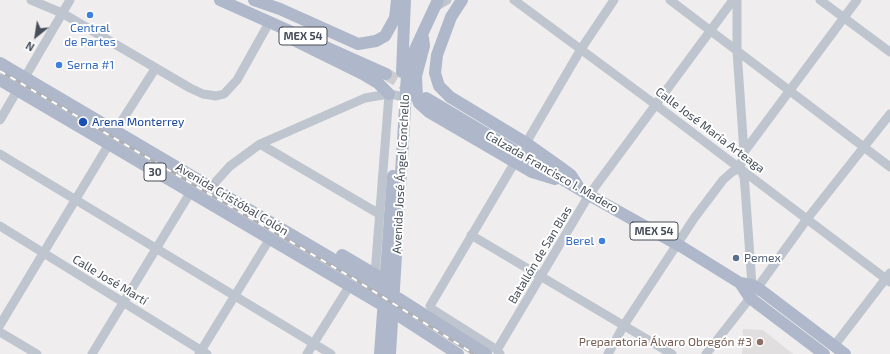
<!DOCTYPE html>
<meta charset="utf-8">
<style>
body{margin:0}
#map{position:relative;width:890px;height:354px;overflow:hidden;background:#efeded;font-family:"Exo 2",sans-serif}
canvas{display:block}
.north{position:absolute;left:16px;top:16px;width:40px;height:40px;-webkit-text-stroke:3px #fff;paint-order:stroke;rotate:210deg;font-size:11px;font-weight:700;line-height:16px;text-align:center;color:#464e59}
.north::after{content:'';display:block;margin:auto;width:14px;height:18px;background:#464e59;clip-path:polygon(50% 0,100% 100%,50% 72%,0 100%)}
</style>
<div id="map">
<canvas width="890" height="354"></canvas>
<div class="north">N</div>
</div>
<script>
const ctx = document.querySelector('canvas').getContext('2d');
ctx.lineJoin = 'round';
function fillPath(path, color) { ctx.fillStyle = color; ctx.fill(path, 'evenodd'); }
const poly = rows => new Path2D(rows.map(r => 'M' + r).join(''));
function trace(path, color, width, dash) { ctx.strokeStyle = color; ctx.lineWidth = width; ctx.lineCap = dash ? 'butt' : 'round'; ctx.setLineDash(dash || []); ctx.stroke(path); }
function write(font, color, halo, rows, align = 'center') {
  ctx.font = font + ' "Exo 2",sans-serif'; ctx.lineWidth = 4; ctx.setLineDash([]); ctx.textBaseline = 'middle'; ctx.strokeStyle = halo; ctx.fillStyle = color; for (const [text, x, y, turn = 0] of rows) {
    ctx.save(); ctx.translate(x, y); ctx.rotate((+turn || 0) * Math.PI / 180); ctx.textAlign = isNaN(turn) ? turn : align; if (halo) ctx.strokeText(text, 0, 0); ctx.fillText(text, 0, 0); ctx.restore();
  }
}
fillPath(poly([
 [743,329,763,330,793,354,742,354]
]), '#e0dede');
trace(poly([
 [386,74,415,91]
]), '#cdcdcf', 12, [12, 6]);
trace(poly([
 [31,0,62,13,190,88,203,94,216,96,224,94,237,80,270,21],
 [514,0,656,105,890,282],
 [670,0,890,167],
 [737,0,737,51,744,152,740,168,744,177,745,187,752,285],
 [820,0,890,52],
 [435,7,447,0],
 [0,120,70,0],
 [116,130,155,69],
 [526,143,581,49,614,0],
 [260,144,381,215],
 [744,152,857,0],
 [0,154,331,354],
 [211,187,230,166,260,144,365,98,389,94,400,96],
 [0,226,207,354],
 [471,235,672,354],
 [375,274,389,94],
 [0,325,109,144],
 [0,332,37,354],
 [834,346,890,273],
 [497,350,589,195,733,0],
 [92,354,190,193],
 [199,354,269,240],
 [307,354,347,290],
 [500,354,497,350,432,309,430,306,515,162],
 [608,354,624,325,695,217,723,180,732,172,740,168],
 [706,354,750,298,807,219,890,114]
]), '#bec5ce', 9);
trace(poly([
 [220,0,386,74],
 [254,0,280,9,358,44,376,41,385,36,395,18,397,0],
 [462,0,451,17,437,55,435,73,439,86,450,97,526,143,560,167,571,175,578,186],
 [286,36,363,74,378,83,389,94],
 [423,38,424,46,416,76,417,97,419,103,429,112,532,172,555,179],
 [0,63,380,287],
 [402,72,405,0],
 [0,80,379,303],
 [426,98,589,195,682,247,740,283,752,285,758,288,845,354],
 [342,255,386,281],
 [740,283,750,298,824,354],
 [398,298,486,354],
 [396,314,458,354],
 [380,354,393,176],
 [390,354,407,75,412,56,438,0]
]), '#aeb8ca', 12);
const rail = poly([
 [0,71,354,279,474,354]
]);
trace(rail, '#afb1b7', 3.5);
trace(rail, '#fff', 2, [6]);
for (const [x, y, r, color] of [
 [90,15,4,"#3f7fe0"],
 [59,65,4,"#3f7fe0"],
 [83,122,5,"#1a4fb4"],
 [602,241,4,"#3f7fe0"],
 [736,258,4,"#5c6f8a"],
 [760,342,4,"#8d6e63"]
]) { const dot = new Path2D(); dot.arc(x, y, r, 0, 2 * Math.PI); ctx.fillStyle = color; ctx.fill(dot); trace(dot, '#fff', 1.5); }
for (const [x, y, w] of [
 [303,36,48],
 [155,172,22],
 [654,231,48]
]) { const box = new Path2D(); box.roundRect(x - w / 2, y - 9, w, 18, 3); ctx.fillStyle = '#fff'; ctx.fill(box); trace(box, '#464e59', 1); }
write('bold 11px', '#464e59', null, [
 ["MEX 54",303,36],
 ["30",155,172],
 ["MEX 54",654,231]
]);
write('12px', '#366cbe', '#fff', [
 ["Central",90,28],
 ["de Partes",90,42],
 ["Serna #1",67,65,"left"],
 ["Berel",594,241,"right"]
]);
write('12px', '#164399', '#fff', [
 ["Arena Monterrey",92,122]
], 'left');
write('12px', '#464e59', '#fff', [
 ["Calle José María Arteaga",710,130,37],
 ["Calzada Francisco I. Madero",552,172,30],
 ["Avenida José Ángel Conchello",401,174,-87],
 ["Avenida Cristóbal Colón",232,199,31],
 ["Batallón de San Blas",540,255,-59],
 ["Calle José Martí",110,280,31]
]);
write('12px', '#4e5e75', '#fff', [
 ["Pemex",744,258]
], 'left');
write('12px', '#785e54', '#fff', [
 ["Preparatoria Álvaro Obregón #3",752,342]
], 'right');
</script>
